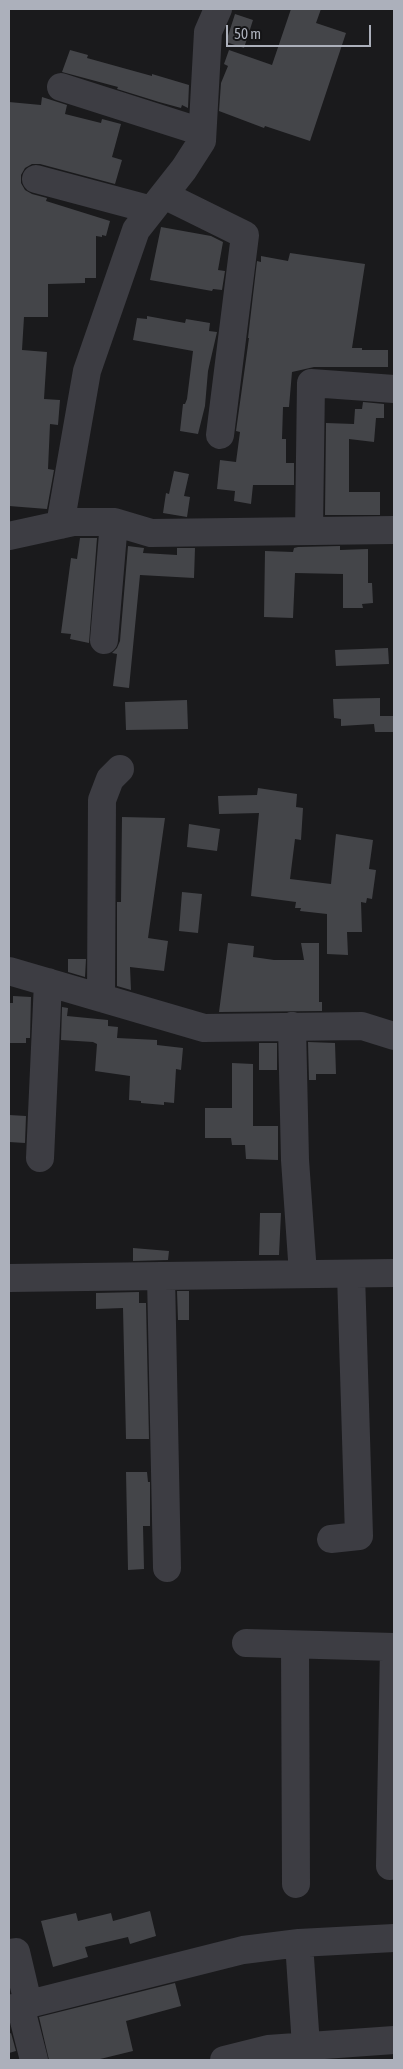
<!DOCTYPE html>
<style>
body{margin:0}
#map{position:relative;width:403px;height:2069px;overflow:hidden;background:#1a1a1c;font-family:"Asap Condensed",sans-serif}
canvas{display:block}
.frame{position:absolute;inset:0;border:10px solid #acb0bb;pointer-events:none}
.scale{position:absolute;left:226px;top:25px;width:145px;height:22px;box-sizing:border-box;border:2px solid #acb0bb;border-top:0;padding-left:6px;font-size:15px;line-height:18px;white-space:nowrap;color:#acb0bb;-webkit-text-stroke:4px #151517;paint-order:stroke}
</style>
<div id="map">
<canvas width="403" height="2069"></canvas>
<div class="frame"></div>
<div class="scale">50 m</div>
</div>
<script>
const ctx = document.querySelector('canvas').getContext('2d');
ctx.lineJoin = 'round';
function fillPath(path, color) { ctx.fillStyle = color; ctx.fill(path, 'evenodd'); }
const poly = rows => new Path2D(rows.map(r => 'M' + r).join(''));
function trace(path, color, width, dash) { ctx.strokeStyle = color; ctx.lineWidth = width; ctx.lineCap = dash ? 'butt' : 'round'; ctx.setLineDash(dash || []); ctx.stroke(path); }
fillPath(poly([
 [291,9,321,9,316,23,346,33,310,141,265,126,264,128,219,111,221,83,228,66,224,64,229,50,272,65],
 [235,14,253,20,244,48,226,42],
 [70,50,88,55,87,58,123,68,152,76,152,74,189,85,188,108,182,105,181,108,159,102,117,89,118,87,62,72],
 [42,97,67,105,65,114,101,123,102,119,121,124,112,157,122,160,115,184,40,164,32,164,25,168,21,175,21,183,25,190,32,194,47,198,46,201,110,221,106,236,102,235,102,237,96,236,96,278,85,278,85,283,48,284,48,317,24,317,22,350,47,352,44,399,60,400,58,425,50,424,48,469,54,470,47,509,9,506,9,102,41,105],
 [161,227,211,236,223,242,218,270,225,271,222,290,213,289,212,291,150,280],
 [290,253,365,264,352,348,362,348,362,350,388,350,388,367,314,367,292,372,289,407,283,407,282,439,286,439,286,463,294,463,294,485,253,485,251,504,234,501,235,491,217,489,220,460,236,462,240,432,236,431,249,338,248,338,257,261,261,262,261,256,288,261],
 [147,316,185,323,186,319,210,323,209,331,217,332,208,371,205,406,198,434,180,431,183,404,185,404,187,399,193,351,133,340,137,318,147,319],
 [363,402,384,404,384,418,376,418,374,442,349,439,349,492,380,492,380,515,325,515,326,423,354,424,355,409,362,409],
 [174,471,189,474,184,496,190,497,187,517,163,513,166,493,169,494],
 [80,538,97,538,89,643,70,639,71,634,61,633,71,558,77,559],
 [128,546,144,548,143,553,177,555,177,548,195,548,194,578,140,575,129,688,113,686,117,654,112,653,117,648,120,641],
 [340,546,340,550,368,549,368,583,372,583,373,603,362,604,363,608,343,608,343,574,295,573,293,618,264,617,265,551,293,552,294,548,298,547],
 [388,648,389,664,336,666,335,650],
 [380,698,380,716,394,716,394,732,375,732,374,724,341,726,341,719,334,718,333,699],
 [187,700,188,729,126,730,125,702],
 [258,788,297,794,296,807,303,808,301,840,295,839,290,879,331,884,336,834,373,840,369,869,376,870,372,899,367,898,366,903,361,902,362,932,347,932,348,955,327,954,327,914,300,911,301,908,295,908,296,902,251,896,259,813,219,814,218,796,257,795],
 [122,817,165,818,148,938,168,941,164,971,130,967,131,990,117,986,117,902,121,902],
 [189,824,220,829,217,851,187,847],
 [182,892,202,894,198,933,179,931],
 [228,943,254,946,253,957,274,960,304,960,301,943,319,943,319,1002,322,1002,322,1011,219,1012],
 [68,959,86,959,85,977,68,972],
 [13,996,31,997,30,1038,26,1038,26,1043,9,1043,9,1003,13,1003],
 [62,1007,68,1008,67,1016,108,1020,108,1026,118,1027,117,1038,157,1040,157,1045,183,1048,181,1070,176,1069,174,1103,164,1102,164,1105,141,1103,141,1101,129,1100,130,1076,95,1071,97,1044,93,1042,61,1040],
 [308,1042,335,1043,336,1074,316,1074,316,1080,309,1080],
 [259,1043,277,1043,277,1070,259,1070],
 [232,1063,253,1064,253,1126,278,1126,278,1160,246,1159,245,1145,232,1145,231,1138,205,1138,205,1108,232,1108],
 [9,1115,26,1116,25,1143,9,1142],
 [260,1213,281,1213,279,1255,259,1255],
 [133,1248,169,1251,168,1260,133,1261],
 [177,1291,189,1291,189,1320,178,1320],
 [139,1292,139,1303,146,1303,149,1439,126,1439,123,1308,96,1309,96,1293],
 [126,1472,147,1472,148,1482,150,1482,150,1526,143,1526,144,1569,128,1570],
 [150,1911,156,1936,130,1944,128,1937,85,1947,88,1957,53,1967,41,1921,76,1913,78,1921,111,1913,113,1921],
 [175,1983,181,2006,126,2021,133,2051,96,2060,49,2060,39,2017],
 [11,2033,16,2051,9,2053,9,2034]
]), '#444549');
trace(poly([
 [61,87,202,132],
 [36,179,152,210],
 [164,195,245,235,220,435],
 [60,525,87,371,136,230,184,169,202,141,208,32,218,9],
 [309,531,311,383,394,389],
 [9,536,73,522,114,522,151,533,394,530],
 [104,640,114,522],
 [9,971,204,1028,362,1026,394,1036],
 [101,998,102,800,110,779,120,769],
 [292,1026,295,1160,303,1274],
 [40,1158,48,982],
 [161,1276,167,1568],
 [9,1278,394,1273],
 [331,1539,359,1536,351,1274],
 [246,1643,394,1647],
 [295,1645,296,1884],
 [390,1866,394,1647],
 [299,1943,306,2046],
 [9,1953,16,1952,28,2003],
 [20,2005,34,2060],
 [9,2009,243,1950,299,1943,394,1938],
 [224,2060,268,2049,394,2040]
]), '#3d3d43', 28);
</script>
